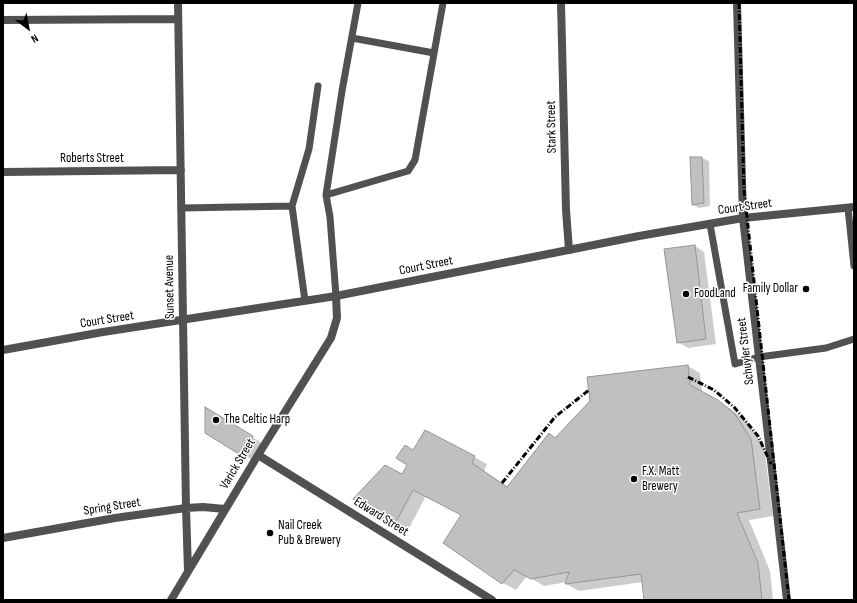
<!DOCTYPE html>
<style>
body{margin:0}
#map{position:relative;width:857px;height:603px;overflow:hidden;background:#fff;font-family:"Sofia Sans Condensed",sans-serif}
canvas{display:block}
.frame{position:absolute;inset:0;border:4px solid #000;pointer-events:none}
.north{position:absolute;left:8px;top:8px;width:40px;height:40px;-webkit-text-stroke:3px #fff;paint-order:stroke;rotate:148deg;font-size:11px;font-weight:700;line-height:16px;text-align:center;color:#000}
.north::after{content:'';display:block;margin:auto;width:14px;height:18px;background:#000;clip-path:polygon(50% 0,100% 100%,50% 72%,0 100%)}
</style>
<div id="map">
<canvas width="857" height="603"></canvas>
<div class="frame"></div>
<div class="north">N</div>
</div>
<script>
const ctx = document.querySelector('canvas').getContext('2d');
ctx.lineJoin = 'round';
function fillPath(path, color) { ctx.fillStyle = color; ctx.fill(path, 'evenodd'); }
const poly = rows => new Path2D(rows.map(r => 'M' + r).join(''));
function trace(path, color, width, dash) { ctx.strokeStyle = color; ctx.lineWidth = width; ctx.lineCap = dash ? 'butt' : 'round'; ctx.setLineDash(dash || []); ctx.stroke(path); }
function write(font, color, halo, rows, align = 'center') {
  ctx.font = font + ' "Sofia Sans Condensed",sans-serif'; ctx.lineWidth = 3; ctx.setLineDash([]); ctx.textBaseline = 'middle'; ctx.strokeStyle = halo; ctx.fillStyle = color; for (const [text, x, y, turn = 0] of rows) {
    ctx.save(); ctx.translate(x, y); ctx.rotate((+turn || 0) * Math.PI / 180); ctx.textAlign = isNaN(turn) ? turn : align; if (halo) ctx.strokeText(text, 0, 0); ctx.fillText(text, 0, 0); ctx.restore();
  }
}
fillPath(poly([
 [691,158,702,158,709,161,710,206,699,208,693,205],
 [695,246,704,252,716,344,688,348,678,342],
 [688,366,700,373,702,393,731,409,748,423,764,447,773,516,749,520,770,571,773,600,645,600,643,582,579,591,566,584,567,582,544,586,527,576,516,590,503,583,462,515,426,496,408,530,354,499,402,476,414,451,426,431,487,464,484,471,508,487,549,434,556,438],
 [206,409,262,443,252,460,206,433]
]), '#0003');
const building = poly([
 [690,157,702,157,704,203,692,205,690,157],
 [695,245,706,339,677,343,664,249,695,245],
 [688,365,690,385,718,400,735,414,751,439,760,509,737,513,758,563,762,600,644,600,641,574,565,584,569,572,531,579,514,570,502,584,443,543,461,515,413,490,395,524,353,499,385,465,402,474,407,465,396,458,405,445,413,450,425,430,475,456,472,463,507,487,549,433,555,438,590,401,587,377,688,365],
 [205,407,253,436,242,456,205,433,205,407]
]);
fillPath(building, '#c0c0c0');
trace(building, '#959595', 1);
trace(poly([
 [352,38,434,53],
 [326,195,408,171,415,160,443,3],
 [181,208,292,206],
 [848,208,854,266],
 [710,224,735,364,759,357,826,348,854,339],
 [336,296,330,217,326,195,342,91,358,3],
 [305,301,292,206,309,149,318,86]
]), '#515151', 7);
trace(poly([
 [178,3,186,508,188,571],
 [561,3,566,210,569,250],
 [737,3,743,218,787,600],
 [3,20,178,19],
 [3,172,181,170],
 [258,455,492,600],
 [3,538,115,518,186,508,203,507,225,509],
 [171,600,258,455,331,338,337,318,336,296]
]), '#515151', 8);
trace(poly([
 [3,350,103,332,336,296,639,236,743,218,854,207]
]), '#515151', 8);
trace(poly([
 [739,3,744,190,789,600],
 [688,377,714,390,734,407,758,436,771,464],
 [502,483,555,417,589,390]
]), '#000', 3, [6, 2, 1, 2]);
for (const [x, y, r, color] of [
 [806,289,4,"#000"],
 [686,294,4,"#000"],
 [216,420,4,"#000"],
 [634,479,4,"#000"],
 [270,533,4,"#000"]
]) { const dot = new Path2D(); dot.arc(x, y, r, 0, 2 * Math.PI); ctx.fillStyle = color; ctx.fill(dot); trace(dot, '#fff', 1.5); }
write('13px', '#000', '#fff', [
 ["Stark Street",552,127,-91],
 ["Roberts Street",92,159],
 ["Court Street",745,207,-8],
 ["Court Street",426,266,-11],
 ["Sunset Avenue",170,287,-91],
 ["Court Street",107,320,-9],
 ["Schuyler Street",746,351,-97],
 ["Varick Street",238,464,-59],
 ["Spring Street",112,507,-9],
 ["Edward Street",381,517,32]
]);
write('13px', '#000', '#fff', [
 ["Family Dollar",798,289,"right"],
 ["FoodLand",694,294],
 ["The Celtic Harp",224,420],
 ["F.X. Matt",642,472],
 ["Brewery",642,487],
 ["Nail Creek",278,526],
 ["Pub & Brewery",278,541]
], 'left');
</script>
